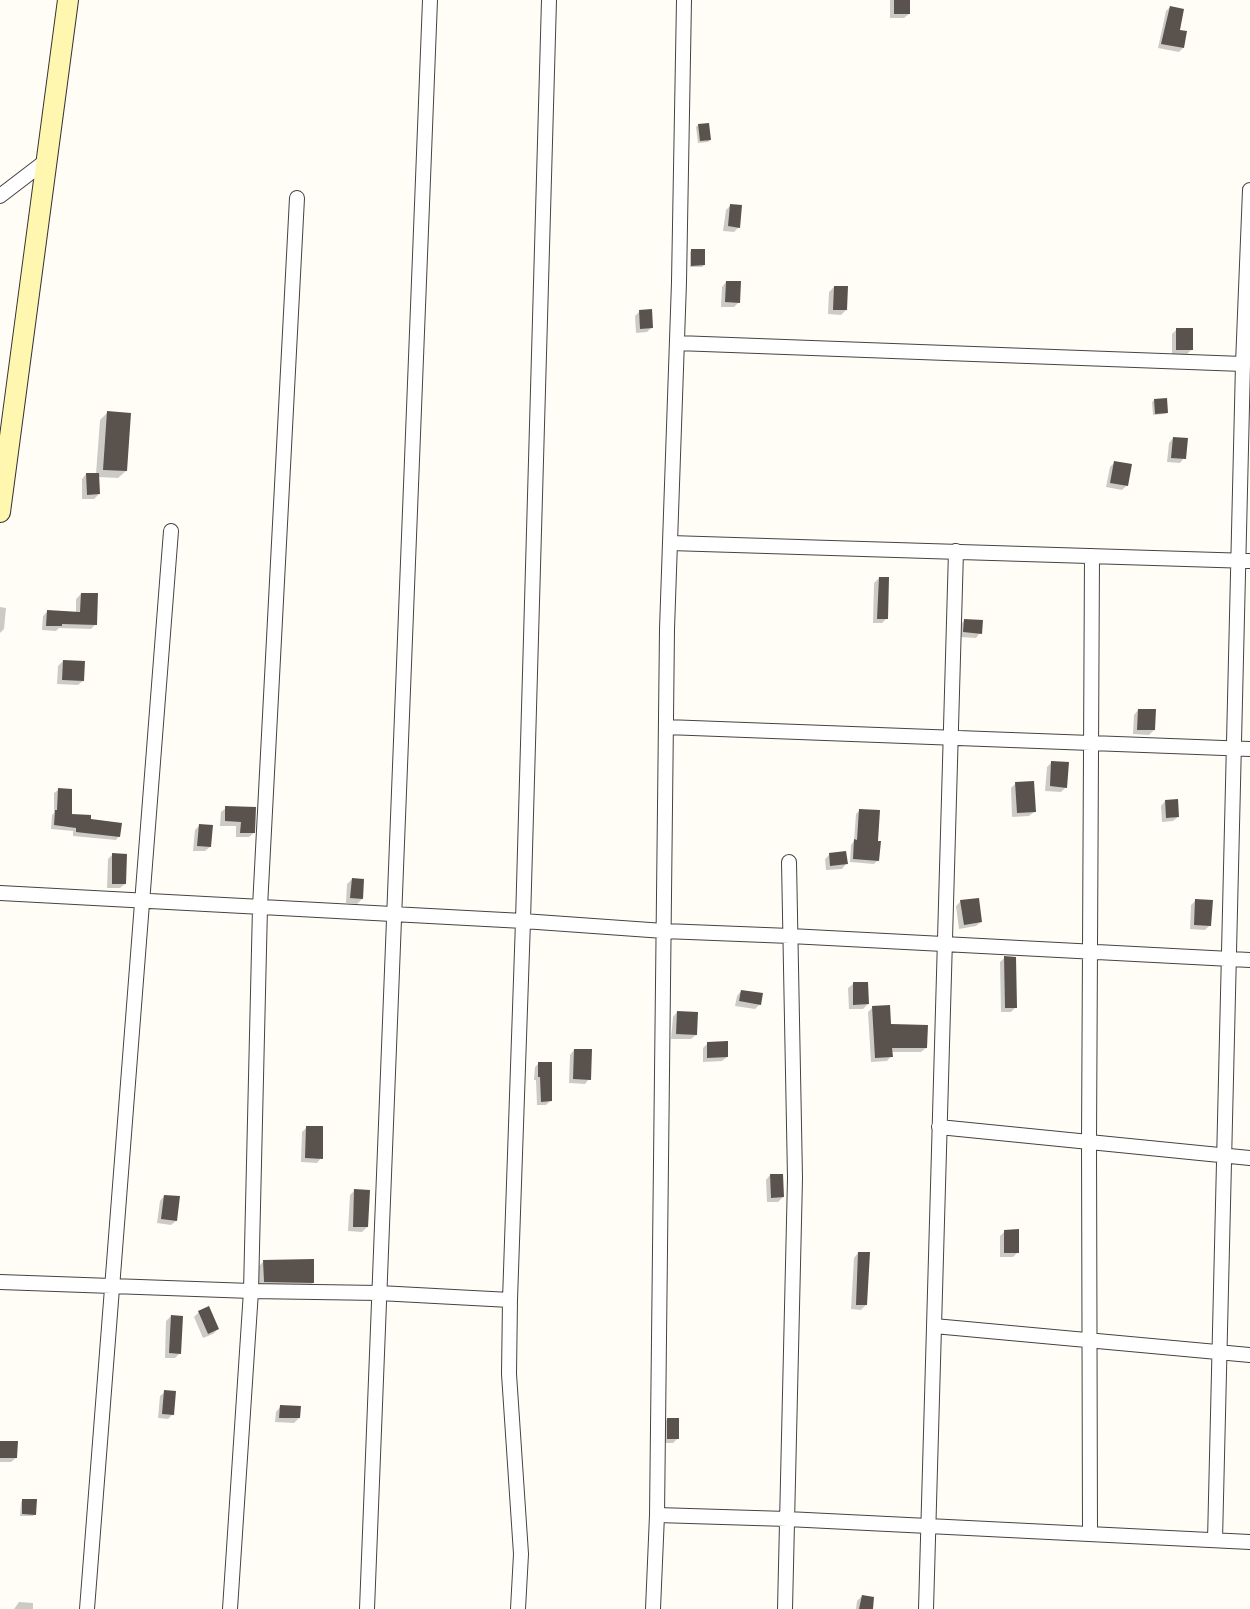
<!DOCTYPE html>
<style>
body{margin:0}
canvas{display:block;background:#fffdf5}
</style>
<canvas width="1250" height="1609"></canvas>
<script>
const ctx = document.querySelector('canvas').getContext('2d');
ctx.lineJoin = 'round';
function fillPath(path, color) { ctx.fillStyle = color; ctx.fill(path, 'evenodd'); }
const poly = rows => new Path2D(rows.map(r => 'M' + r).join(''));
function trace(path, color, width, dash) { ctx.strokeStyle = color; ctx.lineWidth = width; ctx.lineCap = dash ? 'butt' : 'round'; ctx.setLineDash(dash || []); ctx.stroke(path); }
fillPath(poly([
 [890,0,909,0,909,14,904,18,890,18],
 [1170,7,1183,48,1179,52,1158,48,1166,11],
 [698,125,710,140,708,142,698,143,696,127],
 [730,206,739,227,734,232,723,231,726,210],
 [692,250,704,265,702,267,690,267,690,252],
 [726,282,739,302,734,307,721,307,722,287],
 [834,287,846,310,841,315,828,314,829,292],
 [640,311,652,327,647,332,636,333,635,316],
 [1177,329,1192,349,1187,354,1172,354,1172,334],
 [1154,400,1167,412,1165,414,1153,415,1152,402],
 [108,412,126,471,118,478,98,477,99,494,94,499,82,499,82,479,86,474,96,474,100,420],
 [1173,438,1184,458,1180,463,1167,462,1169,443],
 [1114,463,1127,485,1122,490,1106,487,1110,467],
 [879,578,887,618,882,623,873,623,874,583],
 [81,594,96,624,91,629,59,628,56,631,42,630,43,616,48,611,76,613,76,599],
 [0,607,6,608,4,629,0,633],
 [965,620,980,633,976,638,959,637,960,625],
 [63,661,83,681,78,685,57,684,58,666],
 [1138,710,1154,730,1149,735,1133,734,1134,715],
 [1052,762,1066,787,1061,792,1045,791,1047,767],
 [1016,783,1034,812,1029,816,1012,817,1011,788],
 [58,790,70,815,90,820,119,836,116,840,73,836,73,831,51,829,52,815,54,813,54,793],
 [1165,801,1178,817,1173,821,1162,822,1161,806],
 [226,808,254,833,249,837,236,837,236,826,220,826,221,812],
 [860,810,877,842,878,860,874,864,850,862,851,845,854,841,856,814],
 [199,826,210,847,205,851,193,851,195,830],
 [113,854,125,884,120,888,107,888,108,859],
 [830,854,846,864,842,869,826,870,825,859],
 [352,879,362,899,357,904,346,903,347,884],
 [1196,900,1210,925,1205,930,1190,929,1191,905],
 [961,901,981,922,976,926,959,929,956,906],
 [1005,957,1016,1007,1011,1012,1001,1012,1000,962],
 [853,984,868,1004,863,1009,849,1009,848,988],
 [741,991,760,1004,755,1009,735,1006,737,996],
 [873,1007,890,1025,926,1048,921,1052,891,1052,891,1056,887,1061,871,1062,868,1012],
 [677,1012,696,1035,691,1039,671,1039,673,1017],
 [708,1043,727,1057,722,1061,703,1062,703,1048],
 [574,1050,589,1079,585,1084,569,1083,570,1055],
 [539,1063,550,1101,546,1105,537,1105,536,1080,534,1080,535,1067],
 [307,1127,321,1158,317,1163,301,1162,302,1132],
 [770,1175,783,1197,778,1202,767,1202,766,1180],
 [355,1190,367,1227,362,1232,348,1231,350,1195],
 [164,1196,176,1221,171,1225,157,1223,160,1201],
 [1005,1231,1018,1252,1013,1257,1000,1257,1000,1236],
 [858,1253,866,1305,861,1310,851,1309,854,1258],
 [264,1261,313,1283,306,1290,256,1289,256,1269],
 [199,1312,218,1329,213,1334,203,1338,194,1317],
 [171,1316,180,1353,175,1358,165,1358,166,1321],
 [165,1392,173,1414,168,1419,158,1418,160,1396],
 [280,1407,299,1418,294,1423,275,1422,276,1412],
 [667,1419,678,1438,673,1443,662,1443,663,1424],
 [0,1442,16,1458,11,1462,0,1462],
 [23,1500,35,1514,33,1516,20,1516,21,1502],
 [862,1596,871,1609,856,1609,857,1601],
 [19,1602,33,1603,33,1609,14,1609]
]), '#0003');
fillPath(poly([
 [894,0,910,0,910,14,894,14],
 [1170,6,1184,9,1180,30,1187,31,1184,48,1161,44],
 [709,123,711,140,700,141,698,124],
 [730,204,742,205,740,228,728,226],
 [691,249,705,249,705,265,691,266],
 [726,281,741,281,740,303,725,302],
 [834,286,848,286,847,310,833,310],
 [652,309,653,328,640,329,639,310],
 [1176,328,1193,328,1193,350,1176,350],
 [1167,398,1168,413,1155,414,1154,399],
 [107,411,131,413,127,471,103,470],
 [1173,437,1188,438,1186,459,1171,458],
 [1114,461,1132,464,1128,486,1110,483],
 [86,473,99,473,100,494,87,495],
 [879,577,889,577,888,619,877,619],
 [81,593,98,593,97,625,62,624,62,626,46,626,47,610,80,612],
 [964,619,983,620,982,634,963,632],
 [63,660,85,661,84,681,62,680],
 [1138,709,1156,709,1155,730,1137,730],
 [1051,761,1069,762,1067,788,1050,786],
 [1034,781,1036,812,1017,813,1015,782],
 [58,788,72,789,72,814,91,815,91,819,122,823,120,837,76,832,76,828,54,825,55,810,57,810],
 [1178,799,1179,817,1166,818,1165,800],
 [225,806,256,807,255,833,240,833,241,822,225,821],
 [859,809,880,810,878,841,881,841,879,861,853,859,854,839,857,840],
 [199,824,213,825,211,847,197,846],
 [846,851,848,864,830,866,829,853],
 [112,853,127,854,126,884,112,884],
 [352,878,364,879,363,899,350,898],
 [979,898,982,922,964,925,960,900],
 [1195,899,1213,900,1211,926,1194,925],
 [1004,956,1016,957,1017,1008,1005,1008],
 [853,982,868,982,869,1004,853,1005],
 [741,990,763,993,761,1005,739,1001],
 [890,1005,891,1024,928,1025,927,1048,892,1048,893,1057,875,1058,872,1006],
 [677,1011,698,1012,697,1035,676,1034],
 [728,1041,728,1057,707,1058,707,1042],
 [574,1049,592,1049,591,1080,573,1079],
 [538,1062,552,1062,552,1101,541,1102,540,1077,538,1077],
 [306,1126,323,1126,323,1159,305,1158],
 [770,1174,783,1174,784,1197,771,1198],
 [354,1189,370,1190,368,1227,353,1227],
 [164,1195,180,1196,177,1221,161,1219],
 [1019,1229,1019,1253,1004,1253,1004,1230],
 [858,1252,870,1252,867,1305,856,1305],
 [314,1259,314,1283,264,1282,263,1260],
 [209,1306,219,1329,208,1334,198,1311],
 [171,1315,183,1316,181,1354,169,1353],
 [164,1390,176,1391,174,1415,162,1414],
 [280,1405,301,1406,300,1418,279,1418],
 [667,1418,679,1418,679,1439,667,1439],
 [0,1441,18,1441,17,1458,0,1458],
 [22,1499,37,1499,36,1515,22,1514],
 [862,1595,874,1597,873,1609,859,1609]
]), '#5a524d');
const street = poly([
 [0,196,47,160],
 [677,343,1243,364],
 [670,543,1250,561],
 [666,727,1250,749],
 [0,893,523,921,664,931,790,936,1250,960],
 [939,1127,1250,1158],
 [0,1282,251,1291,379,1293,510,1300],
 [934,1326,1250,1355],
 [657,1515,787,1519,1250,1542],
 [1090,1534,1089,1142,1092,556],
 [1215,1540,1243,364,1250,190],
 [87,1609,171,531],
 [230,1609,251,1291,260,907,297,198],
 [367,1609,430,0],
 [518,1609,521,1554,509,1374,510,1300,523,921,549,0],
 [653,1609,657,1515,667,629,679,282,684,0],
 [785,1609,795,1178,789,862],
 [926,1609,956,551]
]);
const secondary = poly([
 [0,512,68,0]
]);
trace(street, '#444', 16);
trace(secondary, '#333', 22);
trace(street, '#fff', 14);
trace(secondary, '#fff6b0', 20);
</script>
